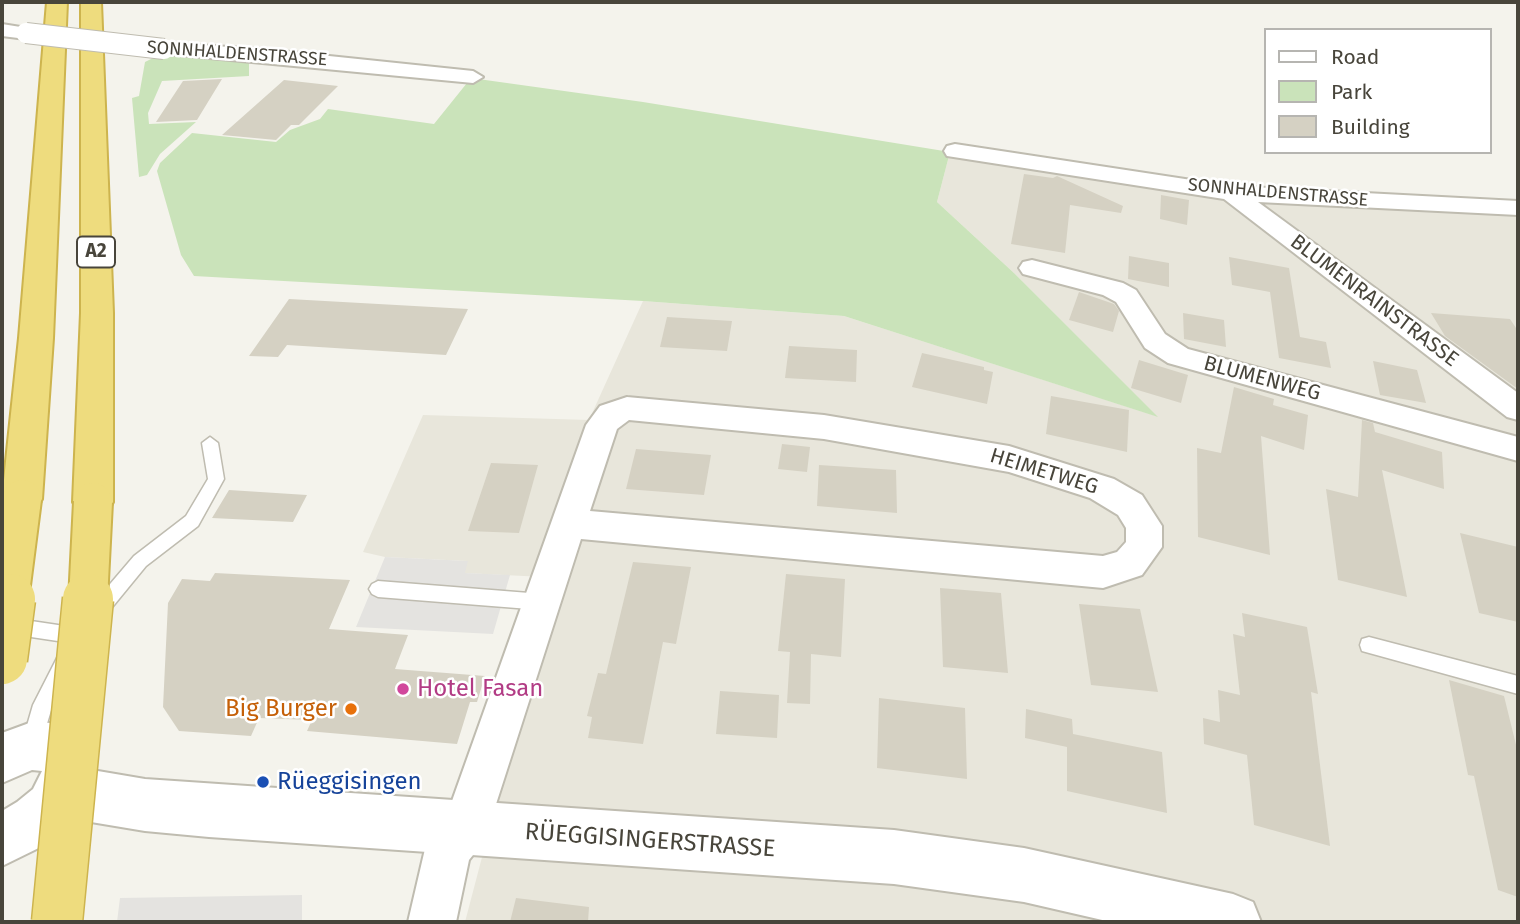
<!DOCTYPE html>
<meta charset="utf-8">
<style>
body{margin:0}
#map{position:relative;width:1520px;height:924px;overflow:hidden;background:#f4f3ec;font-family:"Fira Sans",sans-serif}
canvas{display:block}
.frame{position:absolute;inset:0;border:4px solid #48453b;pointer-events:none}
.legend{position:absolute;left:1264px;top:28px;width:228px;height:126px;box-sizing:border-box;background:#fff;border:2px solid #b6b5b1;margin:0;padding:9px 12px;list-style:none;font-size:21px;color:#48453b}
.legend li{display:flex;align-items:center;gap:14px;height:35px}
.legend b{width:35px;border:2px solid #b6b5b1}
</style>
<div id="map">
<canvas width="1520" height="924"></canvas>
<div class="frame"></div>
<ul class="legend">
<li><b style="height:9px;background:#fff"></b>Road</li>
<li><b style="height:19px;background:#cae3ba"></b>Park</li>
<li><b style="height:19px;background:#d5d1c3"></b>Building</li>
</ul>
</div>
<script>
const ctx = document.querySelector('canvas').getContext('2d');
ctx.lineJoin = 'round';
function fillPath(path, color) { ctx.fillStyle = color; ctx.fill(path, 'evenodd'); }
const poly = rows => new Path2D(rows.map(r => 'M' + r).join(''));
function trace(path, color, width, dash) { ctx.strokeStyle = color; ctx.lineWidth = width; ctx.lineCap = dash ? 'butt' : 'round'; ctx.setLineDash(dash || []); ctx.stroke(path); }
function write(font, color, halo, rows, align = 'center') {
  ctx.font = font + ' "Fira Sans",sans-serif'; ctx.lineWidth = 5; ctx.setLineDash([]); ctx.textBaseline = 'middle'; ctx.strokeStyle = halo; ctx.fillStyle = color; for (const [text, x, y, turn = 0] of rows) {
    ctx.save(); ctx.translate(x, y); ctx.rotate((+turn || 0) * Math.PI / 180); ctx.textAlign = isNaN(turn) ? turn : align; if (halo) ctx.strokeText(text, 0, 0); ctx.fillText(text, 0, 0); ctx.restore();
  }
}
fillPath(poly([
 [950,152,1199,190,1518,212,1518,922,465,922,518,720,564,578,464,573,467,561,385,557,363,552,423,415,589,420,643,301,844,316,1156,416,1014,273,937,202]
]), '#e8e6db');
fillPath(poly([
 [188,55,249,58,249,76,162,81,148,113,149,124,196,122,160,154,147,175,139,177,132,98,139,96,145,62,155,57],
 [471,78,643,102,950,152,937,202,1014,273,1158,417,844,316,643,301,194,276,181,255,157,171,160,163,192,133,276,142,290,130,320,119,328,109,434,124]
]), '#cae3ba');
fillPath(poly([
 [385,557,468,561,465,573,510,575,493,634,356,627],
 [302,895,302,922,117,922,120,898]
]), '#e4e3e0');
fillPath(poly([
 [222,79,197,120,156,122,183,81],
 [284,80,338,86,299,125,291,125,276,140,222,135],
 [1024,174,1053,178,1057,176,1123,206,1121,213,1070,205,1065,253,1011,244],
 [1161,195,1189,200,1187,225,1160,219],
 [1129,256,1169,263,1169,287,1128,279],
 [1229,257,1289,268,1300,337,1326,342,1331,368,1279,358,1270,292,1232,285],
 [1079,292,1114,304,1119,311,1113,332,1069,320],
 [289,299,468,309,446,355,287,345,278,357,249,356],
 [1183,313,1224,320,1226,347,1184,339],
 [1431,313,1510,319,1518,331,1518,389,1445,336],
 [667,317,732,321,727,351,660,347],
 [789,346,857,350,856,382,785,378],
 [922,353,984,367,984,370,993,372,987,404,912,387],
 [1139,360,1188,375,1181,403,1131,388],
 [1373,361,1417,370,1426,403,1380,395],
 [1234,387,1274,399,1273,405,1308,415,1304,450,1261,436,1270,555,1198,537,1197,448,1221,453],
 [1051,396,1129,410,1127,452,1046,434],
 [1362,420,1373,423,1375,432,1442,452,1444,489,1382,470,1407,597,1338,580,1326,489,1358,497],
 [782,444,810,447,807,472,778,469],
 [636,449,711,455,704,495,626,489],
 [491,463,538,465,519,533,468,531],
 [819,465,896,470,897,513,817,506],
 [229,490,307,495,293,522,212,518],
 [1460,533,1518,547,1518,622,1479,613],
 [633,562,691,567,676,644,663,642,643,744,588,738,592,717,587,716,598,673,606,674],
 [215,573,350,580,329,629,408,635,395,669,485,676,477,702,470,702,457,744,307,731,312,720,259,718,251,736,179,731,163,707,168,603,182,579,210,581],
 [786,574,845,579,841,657,811,654,810,704,787,703,790,652,778,651],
 [940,588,1001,593,1008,673,943,667],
 [1079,604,1140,609,1158,692,1091,685],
 [1242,613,1307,627,1318,694,1311,692,1330,846,1254,825,1247,755,1204,744,1203,718,1220,722,1218,690,1240,695,1233,634,1245,637],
 [1449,680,1504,696,1518,753,1518,897,1498,890,1474,776,1468,775],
 [720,691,779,695,777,738,716,734],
 [879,698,965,708,967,779,877,768],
 [1026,709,1072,719,1073,734,1162,752,1167,813,1067,791,1067,747,1025,738],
 [516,898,589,907,588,922,510,922]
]), '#d5d1c3');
const service = poly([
 [210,437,218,443,224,479,198,526,146,566,105,616,99,618,93,616,90,610,93,604,134,556,186,516,208,479,202,443,210,437],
 [378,581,542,594,548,596,551,602,548,608,542,610,378,597,372,594,369,589,372,584,378,581],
 [11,618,78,628,85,630,87,636,85,642,78,644,11,634,5,632,2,626,5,620,11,618],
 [1369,637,1518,676,1518,694,1362,651,1360,645,1362,639,1369,637],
 [64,655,71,658,73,664,52,707,39,750,32,753,25,750,22,743,33,705,57,658,64,655]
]);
const minor = poly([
 [2,24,33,29,35,33,26,39,2,36,2,24],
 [164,43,262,49,473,71,483,77,473,83,157,53,154,49,157,45,164,43],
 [955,144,1231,186,1518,201,1518,215,1258,202,1518,393,1518,420,1507,417,1224,199,947,156,944,151,947,146,955,144],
 [1032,260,1123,283,1136,290,1165,334,1188,349,1518,437,1518,461,1168,363,1145,348,1116,302,1103,295,1023,274,1019,268,1023,262,1032,260],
 [627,397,824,415,1009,446,1114,479,1142,495,1162,526,1162,547,1142,575,1103,588,581,539,488,829,481,845,469,860,456,922,408,922,425,849,432,833,447,815,586,425,600,406,627,397],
 [629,420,824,439,1009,472,1090,498,1118,515,1126,528,1126,542,1117,552,1103,556,590,511,617,429,629,420]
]);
const tertiary = poly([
 [32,722,51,723,81,738,92,770,145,779,894,830,1024,848,1233,894,1253,902,1261,922,1111,922,1024,902,894,884,209,837,145,831,73,819,55,840,2,866,2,811,17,802,33,789,42,771,32,770,2,783,2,733,32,722]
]);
const motorway = poly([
 [47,2,67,2,53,338,42,499,36,510,22,515,8,510,2,499,19,338,47,2],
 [81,2,101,2,113,313,113,502,107,513,93,518,79,513,73,502,81,313,81,2]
]);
trace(service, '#bfbcb0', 3);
trace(minor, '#bfbcb0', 4);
trace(tertiary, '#bfbcb0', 4);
trace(motorway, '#cdb44e', 4);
fillPath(service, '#fff');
fillPath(minor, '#fff');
fillPath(tertiary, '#fff');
fillPath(motorway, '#eedc7e');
const minorBridge = poly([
 [26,33,164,49]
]);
const motorwayBridgeFar1 = poly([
 [9,600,22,499],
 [88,600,93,502]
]);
const motorwayBridge = poly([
 [2,659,10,599],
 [57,922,88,599]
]);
trace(minorBridge, '#bfbcb0', 22, []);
trace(motorwayBridgeFar1, '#cdb44e', 42, []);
trace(motorwayBridge, '#cdb44e', 53, []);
trace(minorBridge, '#fff', 20);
trace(motorwayBridgeFar1, '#eedc7e', 38);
trace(motorwayBridge, '#eedc7e', 50);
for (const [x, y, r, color] of [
 [403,689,7,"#d1479c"],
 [351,709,7,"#e8710a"],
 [263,782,7,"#1a4fb4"]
]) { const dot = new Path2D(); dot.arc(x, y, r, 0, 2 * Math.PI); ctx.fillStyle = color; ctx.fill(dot); trace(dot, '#fff', 2.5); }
write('18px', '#48453b', '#fff', [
 ["SONNHALDENSTRASSE",237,54,4],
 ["SONNHALDENSTRASSE",1278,193,5]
]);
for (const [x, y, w] of [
 [96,252,38]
]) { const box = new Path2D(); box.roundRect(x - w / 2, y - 15.5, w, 31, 5); ctx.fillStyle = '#fff'; ctx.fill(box); trace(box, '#48453b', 2); }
write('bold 19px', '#48453b', null, [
 ["A2",96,252]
]);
write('21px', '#48453b', '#fff', [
 ["BLUMENRAINSTRASSE",1374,301,37],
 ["BLUMENWEG",1262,379,15],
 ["HEIMETWEG",1044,472,17]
]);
write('24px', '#b23c85', '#fff', [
 ["Hotel Fasan",417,689]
], 'left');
write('24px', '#c56008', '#fff', [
 ["Big Burger",337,709]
], 'right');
write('24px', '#164399', '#fff', [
 ["Rüeggisingen",277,782]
], 'left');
write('24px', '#48453b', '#fff', [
 ["RÜEGGISINGERSTRASSE",650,841,4]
]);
</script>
